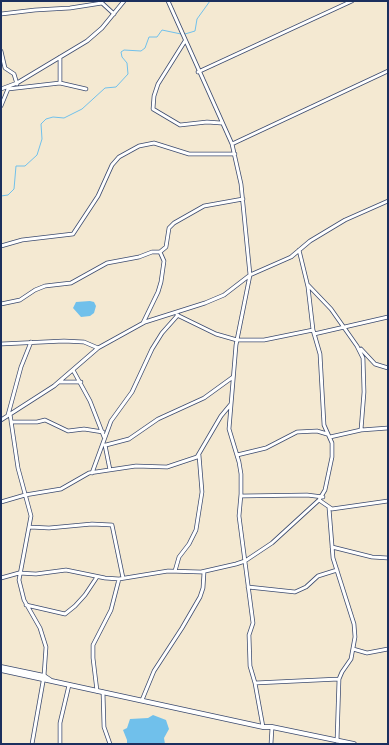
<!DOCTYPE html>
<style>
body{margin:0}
#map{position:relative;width:389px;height:745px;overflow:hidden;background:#f4e9d2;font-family:"Old Standard TT",serif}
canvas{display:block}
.frame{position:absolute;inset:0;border:2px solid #1b2f5e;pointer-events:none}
</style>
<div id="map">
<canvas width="389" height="745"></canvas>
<div class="frame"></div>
</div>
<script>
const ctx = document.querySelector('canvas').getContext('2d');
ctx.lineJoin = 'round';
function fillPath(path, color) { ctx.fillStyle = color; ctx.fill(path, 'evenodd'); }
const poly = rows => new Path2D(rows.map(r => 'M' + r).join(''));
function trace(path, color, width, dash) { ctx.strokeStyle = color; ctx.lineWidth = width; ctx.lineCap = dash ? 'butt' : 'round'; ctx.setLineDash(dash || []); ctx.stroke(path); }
fillPath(poly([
 [90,301,94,302,96,306,94,313,90,316,81,317,73,308,76,302],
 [153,715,166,720,169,729,164,738,165,744,127,744,127,740,123,730,127,728,130,719,148,718]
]), '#70c0eb');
trace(poly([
 [185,34,195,31,197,19,210,1],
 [1,196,8,195,14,189,16,166,25,166,37,155,42,139,41,124,46,119,53,117,64,118,82,109,105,88,116,87,128,74,127,63,122,57,121,52,124,50,141,51,145,48,149,37,157,37,162,30,181,34]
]), '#70c0eb', 1);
const minor = poly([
 [168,1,232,144,241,184,250,275,236,345,229,429,239,462,241,474,241,494,239,516,253,623,249,635,250,666,255,683,263,727],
 [1,14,35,10,70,8,102,3,114,14],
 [185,41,158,84,154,96,153,109,180,125,207,122,221,123],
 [1,51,5,68,14,74,17,84],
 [198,72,352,1],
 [60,83,60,57],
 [1,89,17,83,87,41,102,28,124,1],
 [8,89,60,83,86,89],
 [1,106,8,89],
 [232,144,388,71],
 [1,246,22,240,73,234,98,196,112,165,119,157,139,146,154,143,189,154,235,154],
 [308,285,331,309,357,346,363,358,364,392,361,430,330,437],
 [1,304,20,300,35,290,45,286,71,283,107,263,139,257,152,252,160,252,166,247,169,228,174,223,204,206,243,199],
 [177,315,216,334,237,340,264,340,313,330],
 [143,323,158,292,161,282,164,261,160,252],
 [314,334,388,317],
 [1,344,64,341,84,342,98,348],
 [361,349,375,364,388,368],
 [73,370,90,401,104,437],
 [59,382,81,382],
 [10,414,18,468,31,516,19,580,24,600,40,628,46,647,44,676,32,744],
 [8,415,21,367,31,342],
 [1,420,54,386,98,348,145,322,205,303,224,295,250,275,291,257,310,241,345,220,388,201],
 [11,422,37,422,45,420,68,431,84,429,103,432],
 [361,430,388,428],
 [105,445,110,470],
 [106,445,129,439,158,419,204,398,233,377],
 [237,455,266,448,297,432,317,431,327,434],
 [92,473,111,421,132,392,152,349,162,333,178,315],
 [241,496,307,495,323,497],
 [319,500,332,509,388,501],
 [1,502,25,495,61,489,89,473,136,466,167,467,197,457,221,416,231,404],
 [329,508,333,558,354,624,355,637,351,659,342,672,339,679,337,741],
 [30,527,49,528,92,524,112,525,123,578],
 [332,547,372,557,388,558],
 [175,571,179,557,189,544,196,530,202,492,199,455],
 [1,578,19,573,36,574,66,570,105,578,119,579,168,571,201,572,236,564,245,561,272,543,319,500,325,490,332,457,332,443,324,425,320,354,313,330,308,287,299,250],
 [248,587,295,592,306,587,318,576,337,570],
 [26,605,65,614,75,606,85,595,97,577],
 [353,649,367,653,388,649],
 [255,683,339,679],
 [97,691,93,658,93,645,111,610,119,579],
 [103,692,104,727,110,744],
 [142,700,154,671,182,628,200,597,203,588,204,572],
 [60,744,60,723,69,685],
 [271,744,272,727]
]);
const major = poly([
 [1,667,44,676,50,680],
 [1,670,263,727,272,727,354,744]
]);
trace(minor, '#3c4b6f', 4.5);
trace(major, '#3c4b6f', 5.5);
trace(minor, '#fff', 3);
trace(major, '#fff', 4);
</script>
